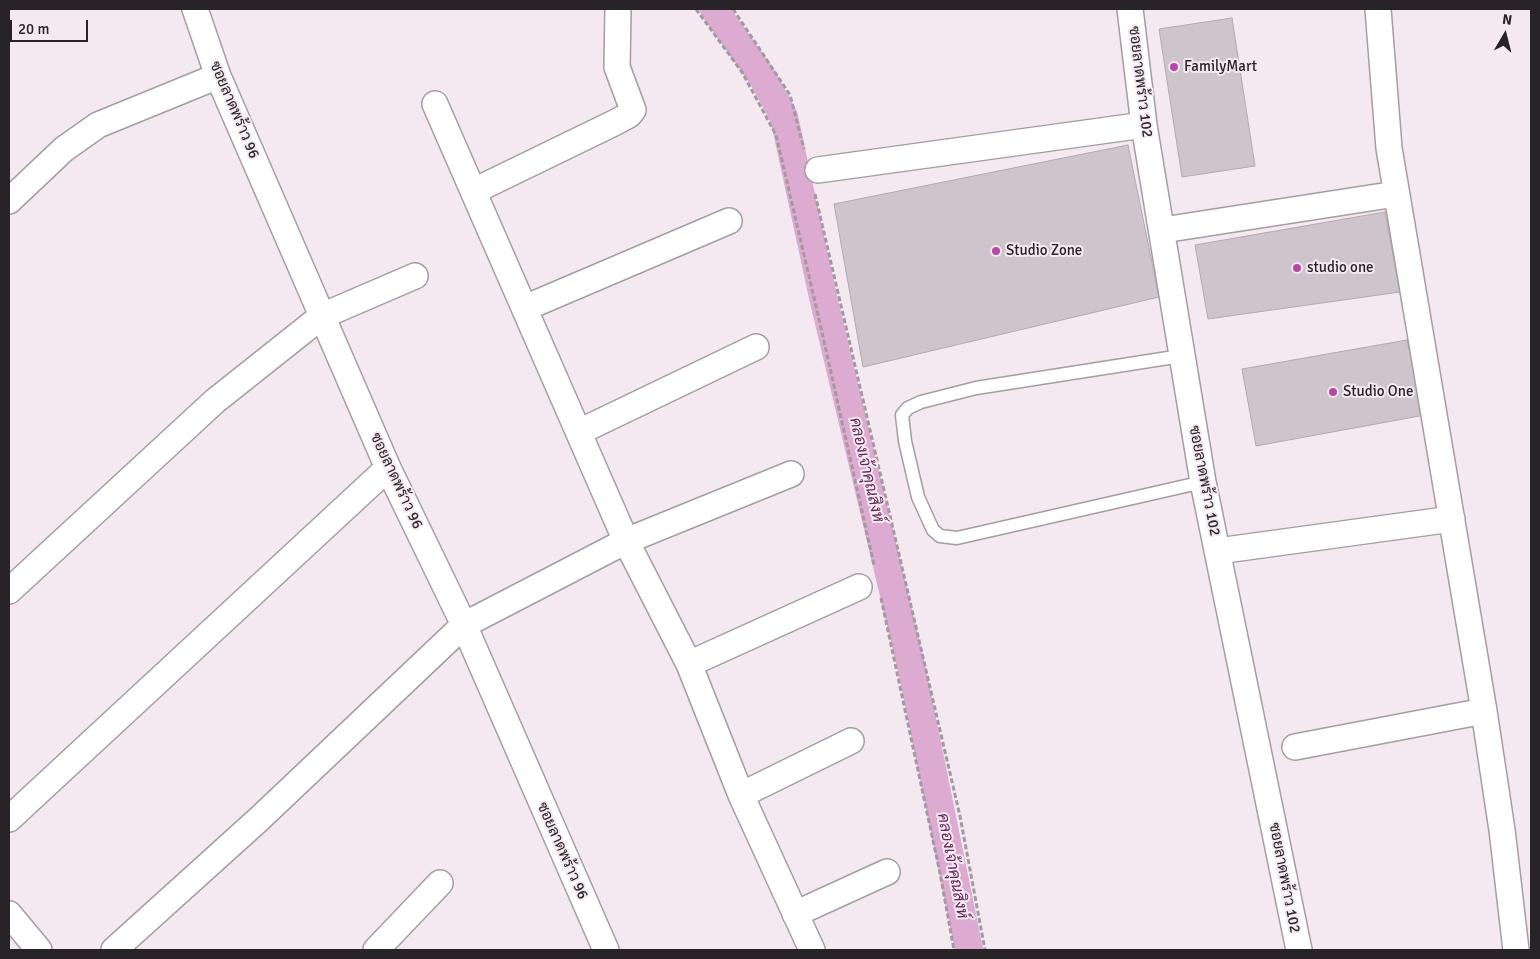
<!DOCTYPE html>
<meta charset="utf-8">
<style>
body{margin:0}
#map{position:relative;width:1540px;height:959px;overflow:hidden;background:#f4e9f1;font-family:Signika,sans-serif}
canvas{display:block}
.frame{position:absolute;inset:0;border:10px solid #272326;pointer-events:none}
.north{position:absolute;left:1480px;top:10px;width:50px;height:50px;-webkit-text-stroke:4px #f4e9f1;paint-order:stroke;rotate:8deg;font-size:14px;font-weight:700;line-height:20px;text-align:center;color:#272326}
.north::after{content:'';display:block;margin:auto;width:18px;height:22px;background:#272326;clip-path:polygon(50% 0,100% 100%,50% 72%,0 100%)}
.scale{position:absolute;left:10px;top:20px;width:78px;height:22px;box-sizing:border-box;border:2px solid #272326;border-top:0;padding-left:6px;font-size:15px;line-height:18px;white-space:nowrap;color:#272326;-webkit-text-stroke:4px #f4e9f1;paint-order:stroke}
</style>
<div id="map">
<canvas width="1540" height="959"></canvas>
<div class="frame"></div>
<div class="north">N</div>
<div class="scale">20 m</div>
</div>
<script>
const ctx = document.querySelector('canvas').getContext('2d');
ctx.lineJoin = 'round';
const poly = rows => new Path2D(rows.map(r => 'M' + r).join(''));
function trace(path, color, width, dash) { ctx.strokeStyle = color; ctx.lineWidth = width; ctx.lineCap = dash ? 'butt' : 'round'; ctx.setLineDash(dash || []); ctx.stroke(path); }
function fillPath(path, color) { ctx.fillStyle = color; ctx.fill(path, 'evenodd'); }
function write(font, color, halo, rows, align = 'center') {
  ctx.font = font + ' Signika,Sarabun,sans-serif'; ctx.lineWidth = 4; ctx.setLineDash([]); ctx.textBaseline = 'middle'; ctx.strokeStyle = halo; ctx.fillStyle = color; for (const [text, x, y, turn = 0] of rows) {
    ctx.save(); ctx.translate(x, y); ctx.rotate((+turn || 0) * Math.PI / 180); ctx.textAlign = isNaN(turn) ? turn : align; if (halo) ctx.strokeText(text, 0, 0); ctx.fillText(text, 0, 0); ctx.restore();
  }
}
trace(poly([
 [714,9,763,78,784,117,823,297,912,670,969,950]
]), '#ddaad2', 28);
const building = poly([
 [1232,18,1255,166,1182,177,1159,29,1232,18],
 [1128,145,1159,297,863,367,834,204,1128,145],
 [1385,212,1400,292,1208,319,1195,245,1385,212],
 [1407,340,1425,415,1256,446,1242,369,1407,340]
]);
fillPath(building, '#cec4cc');
trace(building, '#b3a9b1', 1);
const service = poly([
 [1181,356,976,388,921,402,908,408,902,415,905,441,918,497,933,530,940,536,957,538,1203,482]
]);
const minor = poly([
 [195,9,218,76,388,468,464,625,606,950],
 [1130,9,1144,125,1203,482,1299,950],
 [1378,9,1389,148,1484,711,1502,830,1516,950],
 [435,104,626,541,689,664,741,795,812,950],
 [818,170,1144,125],
 [474,191,614,123,629,115,633,110,617,67,618,9],
 [9,201,64,149,98,125,218,76],
 [1163,230,1396,194],
 [525,308,729,221],
 [579,432,756,347],
 [1218,551,1452,519],
 [9,591,215,401,322,316,415,276],
 [689,664,859,587],
 [1295,747,1484,711],
 [741,795,851,741],
 [9,819,388,468],
 [9,914,39,950],
 [795,914,887,872],
 [114,950,258,820,464,625,626,541,791,474],
 [376,950,440,883]
]);
trace(service, '#a69ca3', 15);
trace(minor, '#a69ca3', 28);
trace(poly([
 [696,9,742,72,776,135,819,319,874,565],
 [733,9,790,95,804,149],
 [815,194,960,816,985,950],
 [881,598,940,873,954,950]
]), '#a39aa0', 3, [5, 2.5]);
trace(service, '#fff', 12);
trace(minor, '#fff', 25);
for (const [x, y, r, color] of [
 [1174,67,5,"#b748a6"],
 [996,251,5,"#b748a6"],
 [1297,268,5,"#b748a6"],
 [1333,392,5,"#b748a6"]
]) { const dot = new Path2D(); dot.arc(x, y, r, 0, 2 * Math.PI); ctx.fillStyle = color; ctx.fill(dot); trace(dot, '#f4e9f1', 2); }
write('15px', '#272326', '#f4e9f1', [
 ["FamilyMart",1184,67],
 ["Studio Zone",1006,251],
 ["studio one",1307,268],
 ["Studio One",1343,392]
], 'left');
write('15px', '#272326', '#f4e9f1', [
 ["ซอยลาดพร้าว 102",1140,82,83],
 ["ซอยลาดพร้าว 96",234,110,67],
 ["ซอยลาดพร้าว 96",396,481,65],
 ["ซอยลาดพร้าว 102",1204,481,79],
 ["ซอยลาดพร้าว 96",562,851,66],
 ["ซอยลาดพร้าว 102",1284,878,79]
]);
write('italic 16px', '#622759', '#f4e9f1', [
 ["คลองเจ้าคุณสิงห์",866,470,77],
 ["คลองเจ้าคุณสิงห์",952,866,79]
]);
</script>
